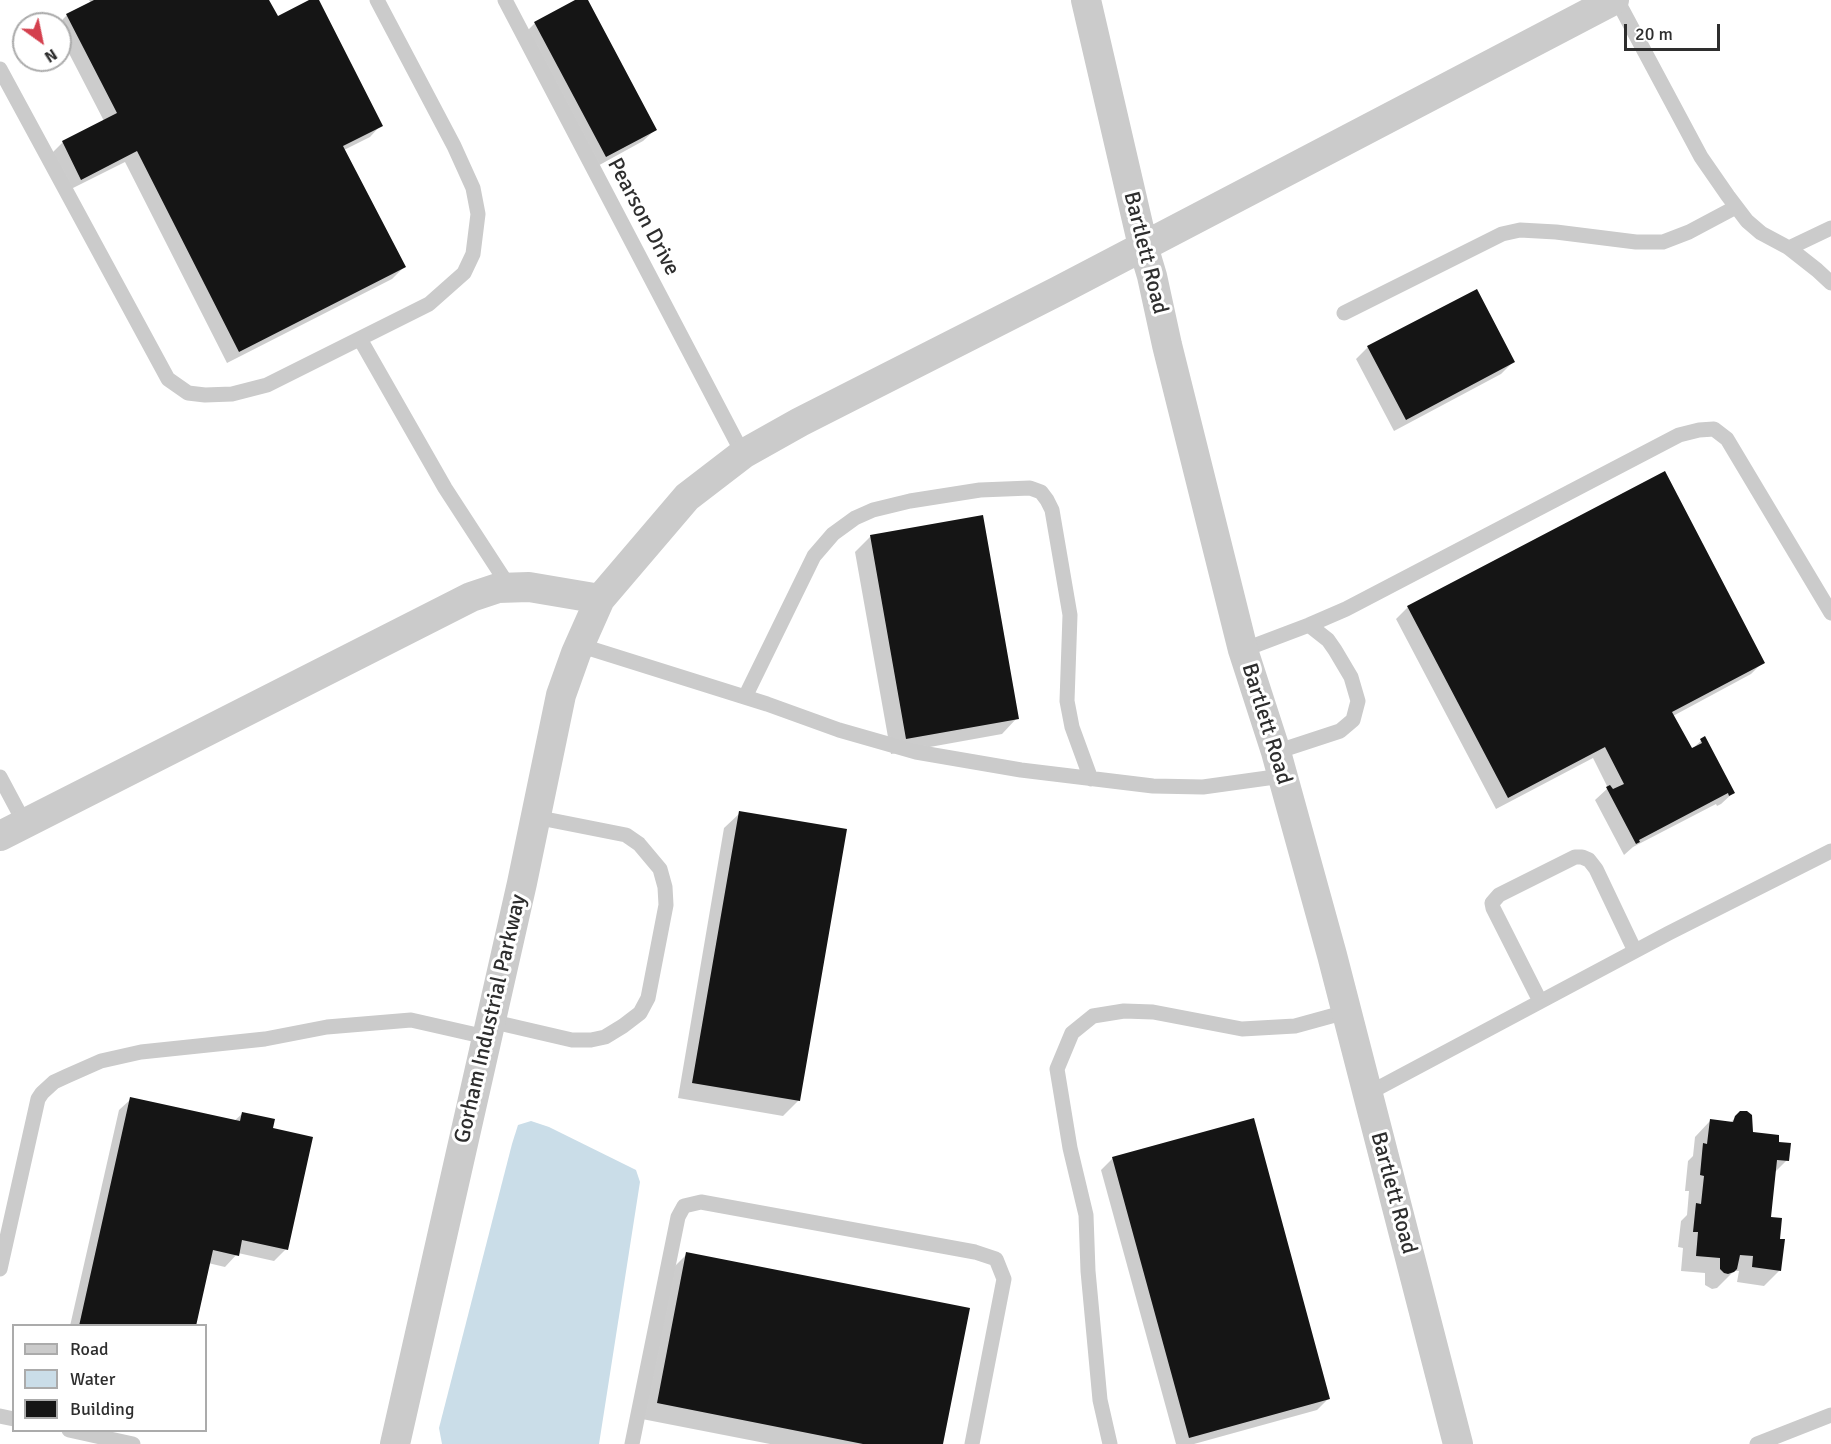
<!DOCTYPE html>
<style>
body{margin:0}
#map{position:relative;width:1831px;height:1444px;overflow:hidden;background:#fff;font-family:Signika,sans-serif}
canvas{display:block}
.legend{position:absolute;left:12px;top:1324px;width:195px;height:108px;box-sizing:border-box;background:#fff;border:2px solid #ababab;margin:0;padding:8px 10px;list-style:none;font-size:18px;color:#2e2e2e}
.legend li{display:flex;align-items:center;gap:12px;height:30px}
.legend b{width:30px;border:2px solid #ababab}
.north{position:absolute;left:12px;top:12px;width:60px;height:60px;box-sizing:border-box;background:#fff;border:2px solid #ababab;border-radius:50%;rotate:147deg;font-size:16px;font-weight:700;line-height:24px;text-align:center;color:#2e2e2e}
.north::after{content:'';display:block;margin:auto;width:21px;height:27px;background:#d4404e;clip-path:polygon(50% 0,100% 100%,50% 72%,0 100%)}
.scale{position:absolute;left:1624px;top:24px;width:96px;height:27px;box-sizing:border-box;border:3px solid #2e2e2e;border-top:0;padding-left:8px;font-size:18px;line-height:21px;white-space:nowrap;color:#2e2e2e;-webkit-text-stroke:4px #fff;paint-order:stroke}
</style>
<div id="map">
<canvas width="1831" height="1444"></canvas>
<ul class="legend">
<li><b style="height:8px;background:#cbcbcb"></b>Road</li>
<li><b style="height:16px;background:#cadde8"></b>Water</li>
<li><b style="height:16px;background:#151515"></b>Building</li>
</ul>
<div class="north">N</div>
<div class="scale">20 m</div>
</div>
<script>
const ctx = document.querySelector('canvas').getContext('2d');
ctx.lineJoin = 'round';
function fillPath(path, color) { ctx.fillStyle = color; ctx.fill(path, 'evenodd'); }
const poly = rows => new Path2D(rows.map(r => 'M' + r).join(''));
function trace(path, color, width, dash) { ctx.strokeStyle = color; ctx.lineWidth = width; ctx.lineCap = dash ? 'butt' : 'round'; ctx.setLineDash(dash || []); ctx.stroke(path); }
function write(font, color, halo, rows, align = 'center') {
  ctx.font = font + ' Signika,sans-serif'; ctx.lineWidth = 6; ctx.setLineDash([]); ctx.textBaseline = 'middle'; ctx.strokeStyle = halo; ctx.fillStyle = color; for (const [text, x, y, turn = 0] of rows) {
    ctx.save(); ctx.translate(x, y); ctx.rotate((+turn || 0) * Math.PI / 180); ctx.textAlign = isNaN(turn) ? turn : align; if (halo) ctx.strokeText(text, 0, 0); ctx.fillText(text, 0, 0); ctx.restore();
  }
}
fillPath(poly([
 [531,1121,549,1127,636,1170,640,1182,599,1444,442,1444,439,1428,512,1144,518,1125]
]), '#cadde8');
fillPath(poly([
 [89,0,268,0,277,18,312,0,317,0,381,125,370,137,344,150,404,267,392,279,227,363,125,162,69,190,51,154,63,142,104,121,60,36,60,24,58,24,67,15,91,3],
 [578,0,586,0,655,130,643,141,594,168,523,35,535,23],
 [1368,347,1513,362,1501,374,1394,431,1356,359],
 [871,536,1017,718,1002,734,891,754,855,552],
 [1408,607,1763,662,1751,674,1673,716,1691,750,1704,738,1733,793,1721,804,1717,806,1716,804,1633,847,1624,855,1595,800,1608,788,1593,758,1496,809,1396,619],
 [740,813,799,1100,783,1116,678,1098,724,828],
 [131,1099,234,1121,242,1114,271,1130,286,1249,274,1261,238,1253,225,1267,208,1263,195,1326,70,1326,119,1110],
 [1739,1114,1752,1133,1777,1143,1787,1160,1774,1173,1769,1218,1778,1240,1780,1270,1764,1286,1737,1282,1739,1271,1734,1271,1717,1288,1712,1289,1705,1285,1705,1273,1681,1271,1683,1248,1678,1247,1681,1221,1687,1215,1689,1191,1685,1191,1688,1161,1693,1156,1695,1137,1710,1121,1730,1123],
 [1113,1158,1329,1398,1317,1410,1194,1444,1176,1444,1101,1170],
 [687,1254,941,1444,770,1444,642,1419,671,1270]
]), '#0003');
fillPath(poly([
 [94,0,269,0,278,16,309,0,319,0,383,126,343,146,406,267,239,352,137,151,81,180,62,141,117,113,66,14],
 [575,0,588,0,657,130,606,157,534,22],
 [1477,289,1515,362,1406,420,1367,346],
 [1665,471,1765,663,1672,712,1692,748,1702,743,1700,739,1705,736,1735,793,1729,796,1728,793,1639,840,1640,842,1636,844,1606,787,1610,785,1613,789,1624,784,1605,747,1508,798,1407,606],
 [983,515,1019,719,906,739,870,535],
 [739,811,847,829,800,1101,692,1083],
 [130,1097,240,1121,242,1112,275,1119,273,1128,313,1137,288,1250,242,1240,239,1256,213,1250,196,1326,79,1326],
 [1740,1111,1747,1111,1752,1115,1753,1132,1779,1135,1779,1142,1791,1143,1789,1161,1777,1160,1771,1217,1782,1218,1780,1239,1785,1239,1781,1271,1752,1267,1753,1256,1740,1255,1737,1269,1734,1272,1728,1274,1724,1273,1720,1269,1720,1258,1696,1256,1698,1232,1693,1232,1696,1203,1701,1204,1704,1176,1700,1175,1703,1143,1707,1144,1710,1119,1733,1122,1735,1116],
 [1254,1118,1330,1399,1189,1438,1112,1157],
 [686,1252,970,1308,943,1444,863,1444,657,1403]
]), '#151515');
trace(poly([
 [505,0,743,454],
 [1617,0,1701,157,1728,196,1747,221,1761,233,1789,248,1817,270,1831,283],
 [0,69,168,379,188,393,205,395,232,394,267,385,429,304,464,273,473,254,478,214,473,188,454,146,377,0],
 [1789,248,1831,228],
 [1344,313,1502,234,1520,230,1556,232,1636,242,1663,242,1689,232,1736,207],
 [360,339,445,488,510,588],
 [579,645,767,704,839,730,916,752,1021,770,1153,786,1203,787,1282,776],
 [1243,650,1309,625,1346,609,1679,435,1699,430,1714,429,1727,439,1831,613],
 [745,697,814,556,833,534,855,518,873,510,910,501,980,490,1030,488,1041,492,1047,500,1052,510,1070,615,1067,701,1072,727,1091,779],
 [1276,752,1340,731,1353,720,1358,701,1351,677,1335,650,1328,640,1309,625],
 [0,777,25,824],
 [1540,1001,1493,908,1492,903,1499,895,1575,857,1582,857,1589,860,1596,869,1635,951],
 [490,1021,572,1040,591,1040,605,1037,623,1026,640,1013,648,998,666,905,665,887,660,869,639,844,626,835,535,817],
 [1367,1094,1669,933,1831,851],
 [0,1269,38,1099,42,1093,54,1082,67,1076,101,1061,141,1052,265,1039,327,1027,411,1020,486,1037],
 [0,1416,14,1419],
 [69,1430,133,1444],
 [632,1444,678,1217,684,1206,701,1202,975,1252,996,1259,1004,1279,972,1444],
 [1110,1444,1100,1400,1088,1271,1086,1215,1070,1148,1057,1069,1072,1033,1093,1016,1124,1011,1153,1012,1242,1029,1295,1026,1346,1012],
 [1757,1444,1831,1415]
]), '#cbcbcb', 15);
trace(poly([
 [1086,0,1143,246,1152,276,1167,345,1243,650,1276,752,1332,955,1458,1444],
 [0,836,471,597,498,588,529,587,600,599,687,497,743,454,800,422,1058,291,1614,0],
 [395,1444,522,883,561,695,576,653,600,599]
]), '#cbcbcb', 30);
write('22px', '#2e2e2e', '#fff', [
 ["Pearson Drive",643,217,62],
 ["Bartlett Road",1145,253,76],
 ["Bartlett Road",1266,724,73],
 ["Gorham Industrial Parkway",491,1019,-77],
 ["Bartlett Road",1393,1193,75]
]);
</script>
